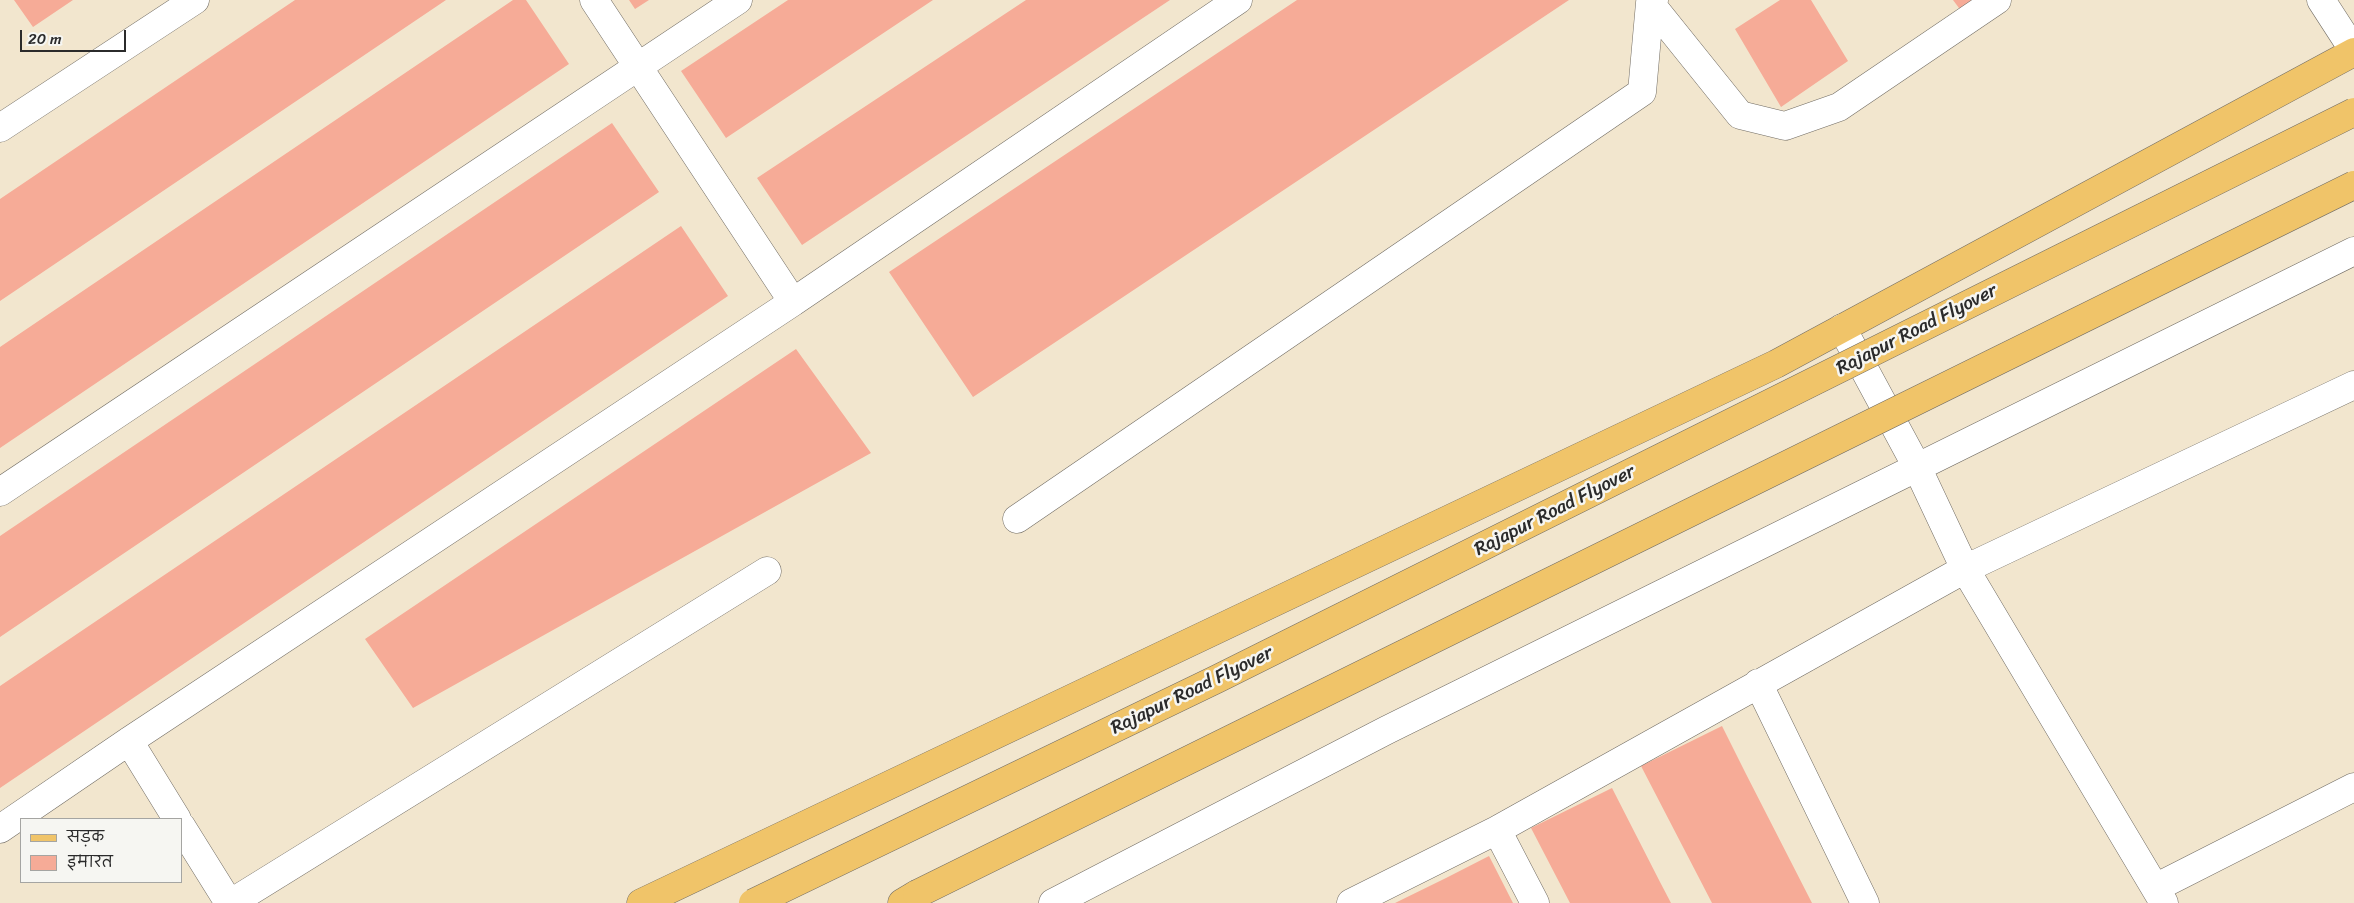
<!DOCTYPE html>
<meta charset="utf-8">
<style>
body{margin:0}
#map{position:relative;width:2354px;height:903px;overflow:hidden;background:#f2e6ce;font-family:Sriracha,"Playpen Sans Deva",sans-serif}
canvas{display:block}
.legend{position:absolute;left:20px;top:818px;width:162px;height:65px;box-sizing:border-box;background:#f6f6f2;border:1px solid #a5a5a2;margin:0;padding:6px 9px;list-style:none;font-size:15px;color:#2b2b2b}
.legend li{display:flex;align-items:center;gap:10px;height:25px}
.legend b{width:25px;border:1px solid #a5a5a2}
.scale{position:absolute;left:20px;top:30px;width:106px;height:22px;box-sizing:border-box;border:2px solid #2b2b2b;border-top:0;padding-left:6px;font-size:15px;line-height:18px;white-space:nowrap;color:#2b2b2b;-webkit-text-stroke:4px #f6f6f2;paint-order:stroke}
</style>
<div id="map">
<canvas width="2354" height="903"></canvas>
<ul class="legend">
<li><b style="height:6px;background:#f0c469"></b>सड़क</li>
<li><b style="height:14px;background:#f6ab97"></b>इमारत</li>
</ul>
<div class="scale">20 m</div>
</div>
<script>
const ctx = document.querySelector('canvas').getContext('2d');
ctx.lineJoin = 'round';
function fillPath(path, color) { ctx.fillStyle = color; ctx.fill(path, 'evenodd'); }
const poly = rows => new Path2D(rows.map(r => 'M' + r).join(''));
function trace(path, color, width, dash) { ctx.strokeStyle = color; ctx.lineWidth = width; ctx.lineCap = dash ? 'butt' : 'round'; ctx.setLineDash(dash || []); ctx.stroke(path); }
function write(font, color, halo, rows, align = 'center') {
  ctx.font = font + ' Sriracha,sans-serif'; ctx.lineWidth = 5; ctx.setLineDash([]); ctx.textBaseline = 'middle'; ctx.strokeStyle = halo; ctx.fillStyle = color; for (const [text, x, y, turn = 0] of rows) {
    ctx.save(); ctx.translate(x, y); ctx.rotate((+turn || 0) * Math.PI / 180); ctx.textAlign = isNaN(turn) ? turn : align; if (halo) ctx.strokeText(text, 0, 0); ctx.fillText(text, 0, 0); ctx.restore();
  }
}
fillPath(poly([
 [14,0,73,0,33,27],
 [295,0,446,0,0,301,0,199],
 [513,0,526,0,569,64,0,448,0,347],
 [629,0,649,0,635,9],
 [788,0,933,0,726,138,681,71],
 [1026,0,1170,0,802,245,757,178],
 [1297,0,1569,0,973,397,889,272],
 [1780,0,1811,0,1848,61,1781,107,1735,29],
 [1953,0,1996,0,1968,20],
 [612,123,659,192,0,637,0,536],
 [681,226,728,296,0,788,0,686],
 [796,349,871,453,413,708,365,639],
 [1722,726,1746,774,1812,903,1712,903,1641,766],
 [1612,788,1660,882,1671,903,1570,903,1531,828],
 [1489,856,1513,903,1395,903,1446,878]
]), '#f6ab97');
const minor = poly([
 [2321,0,2354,51],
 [1650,3,1740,115,1785,126,1839,107,1997,0],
 [0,128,195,0],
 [793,302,1238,0],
 [1842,328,1917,467,1965,569,2164,903],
 [0,492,738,0],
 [1017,519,1642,92,1650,3,1654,0],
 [1758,683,1865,903],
 [129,741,177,819],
 [181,826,229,903],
 [0,829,129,741,793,302,594,0],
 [1497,830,1535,903],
 [2157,887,2354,787],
 [231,903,767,571],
 [1053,903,1387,730,2354,251],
 [1351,903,1497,830,1965,569,2354,385]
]);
const major = poly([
 [641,903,1776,364,2354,52]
]);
const highway = poly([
 [902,903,917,894]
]);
trace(minor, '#716c64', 29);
trace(major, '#716c64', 29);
trace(highway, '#716c64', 29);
trace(minor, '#fff', 28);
trace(major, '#f0c469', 28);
trace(highway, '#f0c469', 28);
const highwayBridge = poly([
 [917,894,2354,185],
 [753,903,1217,679,2354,112]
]);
trace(highwayBridge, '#716c64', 29, []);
trace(highwayBridge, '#f0c469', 28);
write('19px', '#2b2b2b', '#f6f6f2', [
 ["Rajapur Road Flyover",1917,330,-27],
 ["Rajapur Road Flyover",1555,511,-27],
 ["Rajapur Road Flyover",1192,691,-26]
]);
</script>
